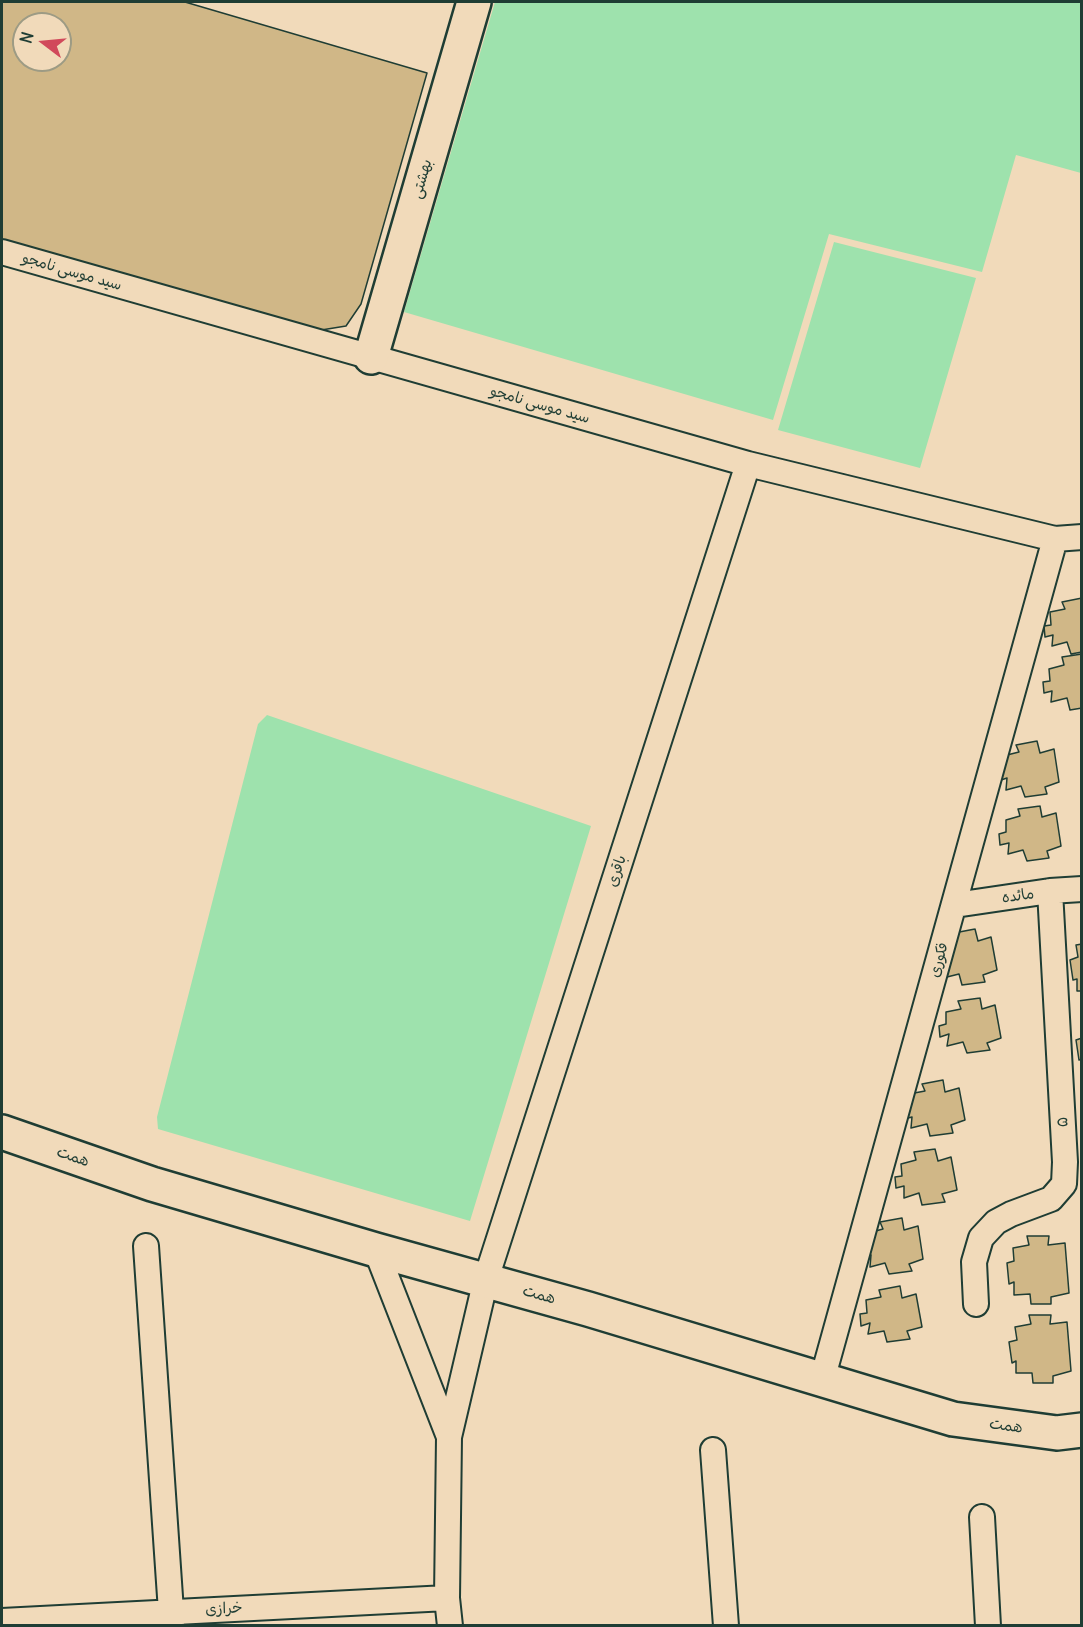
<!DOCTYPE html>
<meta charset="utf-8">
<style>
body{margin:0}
#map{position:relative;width:1083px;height:1627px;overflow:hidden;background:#f1daba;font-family:Delius,sans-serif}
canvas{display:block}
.frame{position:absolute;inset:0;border:3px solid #1f3d34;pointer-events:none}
.north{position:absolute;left:12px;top:12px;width:60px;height:60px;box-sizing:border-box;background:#f1daba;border:2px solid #9d9b84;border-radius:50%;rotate:286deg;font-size:16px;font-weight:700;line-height:24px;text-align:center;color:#1f3d34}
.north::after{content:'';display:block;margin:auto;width:21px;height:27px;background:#d1495b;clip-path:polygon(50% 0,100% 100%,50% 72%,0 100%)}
</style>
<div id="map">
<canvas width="1083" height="1627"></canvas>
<div class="frame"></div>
<div class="north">N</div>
</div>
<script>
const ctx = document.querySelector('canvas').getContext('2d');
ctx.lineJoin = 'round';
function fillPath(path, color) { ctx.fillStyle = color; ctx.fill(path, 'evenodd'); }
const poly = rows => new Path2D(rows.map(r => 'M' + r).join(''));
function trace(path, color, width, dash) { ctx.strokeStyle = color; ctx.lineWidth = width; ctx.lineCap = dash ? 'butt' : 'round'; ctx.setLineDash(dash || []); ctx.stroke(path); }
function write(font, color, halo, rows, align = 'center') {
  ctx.font = font + ' Delius,"Playpen Sans Arabic",sans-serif'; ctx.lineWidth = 4.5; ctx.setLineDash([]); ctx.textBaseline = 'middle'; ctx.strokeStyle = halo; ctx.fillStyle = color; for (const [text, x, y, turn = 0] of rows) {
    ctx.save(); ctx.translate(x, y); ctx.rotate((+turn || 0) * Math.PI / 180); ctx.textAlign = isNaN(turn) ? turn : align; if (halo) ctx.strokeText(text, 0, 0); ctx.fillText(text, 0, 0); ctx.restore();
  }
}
fillPath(poly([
 [495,2,1081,2,1081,173,1016,155,982,272,829,234,773,420,404,312],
 [834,242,976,278,920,468,778,430],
 [267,715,591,826,470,1221,158,1129,157,1117,258,724]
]), '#9ee2ad');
const building = poly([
 [2,2,185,2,427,73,361,304,346,326,309,332,2,240,2,2],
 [24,24,60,24,60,60,24,60,24,24],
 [1082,598,1082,652,1071,654,1067,642,1052,646,1053,635,1045,637,1044,626,1051,625,1050,612,1065,609,1062,602,1082,598],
 [1082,654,1082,708,1070,710,1067,698,1051,702,1052,691,1044,693,1043,682,1050,681,1049,669,1064,665,1062,657,1082,654],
 [1037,741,1040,753,1054,749,1059,782,1045,787,1047,794,1025,797,1021,786,1006,790,1007,778,998,781,1003,756,1019,752,1016,745,1037,741],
 [1040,806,1042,817,1056,813,1061,846,1047,851,1049,858,1027,861,1023,850,1008,854,1009,843,1000,845,999,834,1006,832,1006,820,1020,816,1018,809,1040,806],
 [975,929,978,941,991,937,997,970,983,975,985,982,962,985,959,974,943,978,941,944,957,940,954,933,975,929],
 [1082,944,1082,991,1077,991,1077,979,1073,980,1070,960,1078,957,1076,945,1082,944],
 [980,998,982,1009,995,1005,1001,1038,987,1043,990,1050,967,1053,963,1042,947,1046,949,1034,940,1037,939,1026,946,1024,946,1012,961,1009,958,1001,980,998],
 [1082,1038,1082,1059,1079,1060,1076,1040,1082,1038],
 [943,1080,945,1092,959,1088,965,1120,951,1125,953,1133,930,1136,927,1124,911,1128,912,1117,904,1119,909,1094,925,1091,922,1084,943,1080],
 [935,1149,938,1161,951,1157,957,1190,942,1194,945,1202,922,1205,919,1193,904,1198,904,1186,896,1188,895,1177,902,1176,901,1164,916,1160,914,1152,935,1149],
 [902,1218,904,1230,918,1226,923,1259,909,1264,912,1271,889,1274,885,1263,870,1267,871,1255,863,1258,868,1233,883,1229,880,1222,902,1218],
 [1027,1236,1049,1236,1048,1245,1065,1243,1069,1293,1051,1297,1051,1304,1031,1304,1030,1294,1014,1295,1014,1282,1009,1284,1007,1263,1014,1261,1013,1248,1029,1245,1027,1236],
 [900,1286,902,1298,916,1294,922,1327,907,1331,910,1339,887,1342,884,1331,868,1334,870,1323,861,1326,860,1314,867,1313,866,1300,881,1297,879,1290,900,1286],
 [1029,1315,1051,1315,1050,1324,1067,1322,1071,1371,1053,1376,1053,1383,1033,1383,1032,1373,1016,1373,1016,1361,1012,1363,1009,1342,1017,1340,1015,1327,1031,1324,1029,1315]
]);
fillPath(building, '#d0b787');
trace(building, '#1f3d34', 1.5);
const street = poly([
 [2,252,748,464,1055,539,1082,537],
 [955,905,1050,891,1082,889],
 [146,1246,172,1626],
 [376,1250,449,1437],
 [976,1304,974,1262,981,1238,996,1222,1011,1214,1051,1199,1064,1184,1065,1162,1050,891],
 [822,1380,1055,539],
 [713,1450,726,1626],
 [982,1517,988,1626],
 [2,1621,447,1598],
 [450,1626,447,1598,449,1437,486,1279,748,464]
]);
const secondary = poly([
 [371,357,474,2],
 [2,1132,152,1184,376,1250,588,1309,953,1419,1057,1433,1082,1430]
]);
trace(street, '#1f3d34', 28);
trace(secondary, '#1f3d34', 38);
trace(street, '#f1daba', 24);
trace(secondary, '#f1daba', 33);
write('15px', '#1f3d34', '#f1daba', [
 ["بهشتی",422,179,-74],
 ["سید موسی نامجو",72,272,16],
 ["سید موسی نامجو",540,405,16],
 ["باقری",617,871,-72],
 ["مائده",1018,896,-8],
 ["فکوری",939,960,-74],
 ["۵",1063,1122,-93],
 ["همت",73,1157,19],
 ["همت",539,1295,16],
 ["همت",1006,1426,8],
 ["خرازی",224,1609,-3]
]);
</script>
